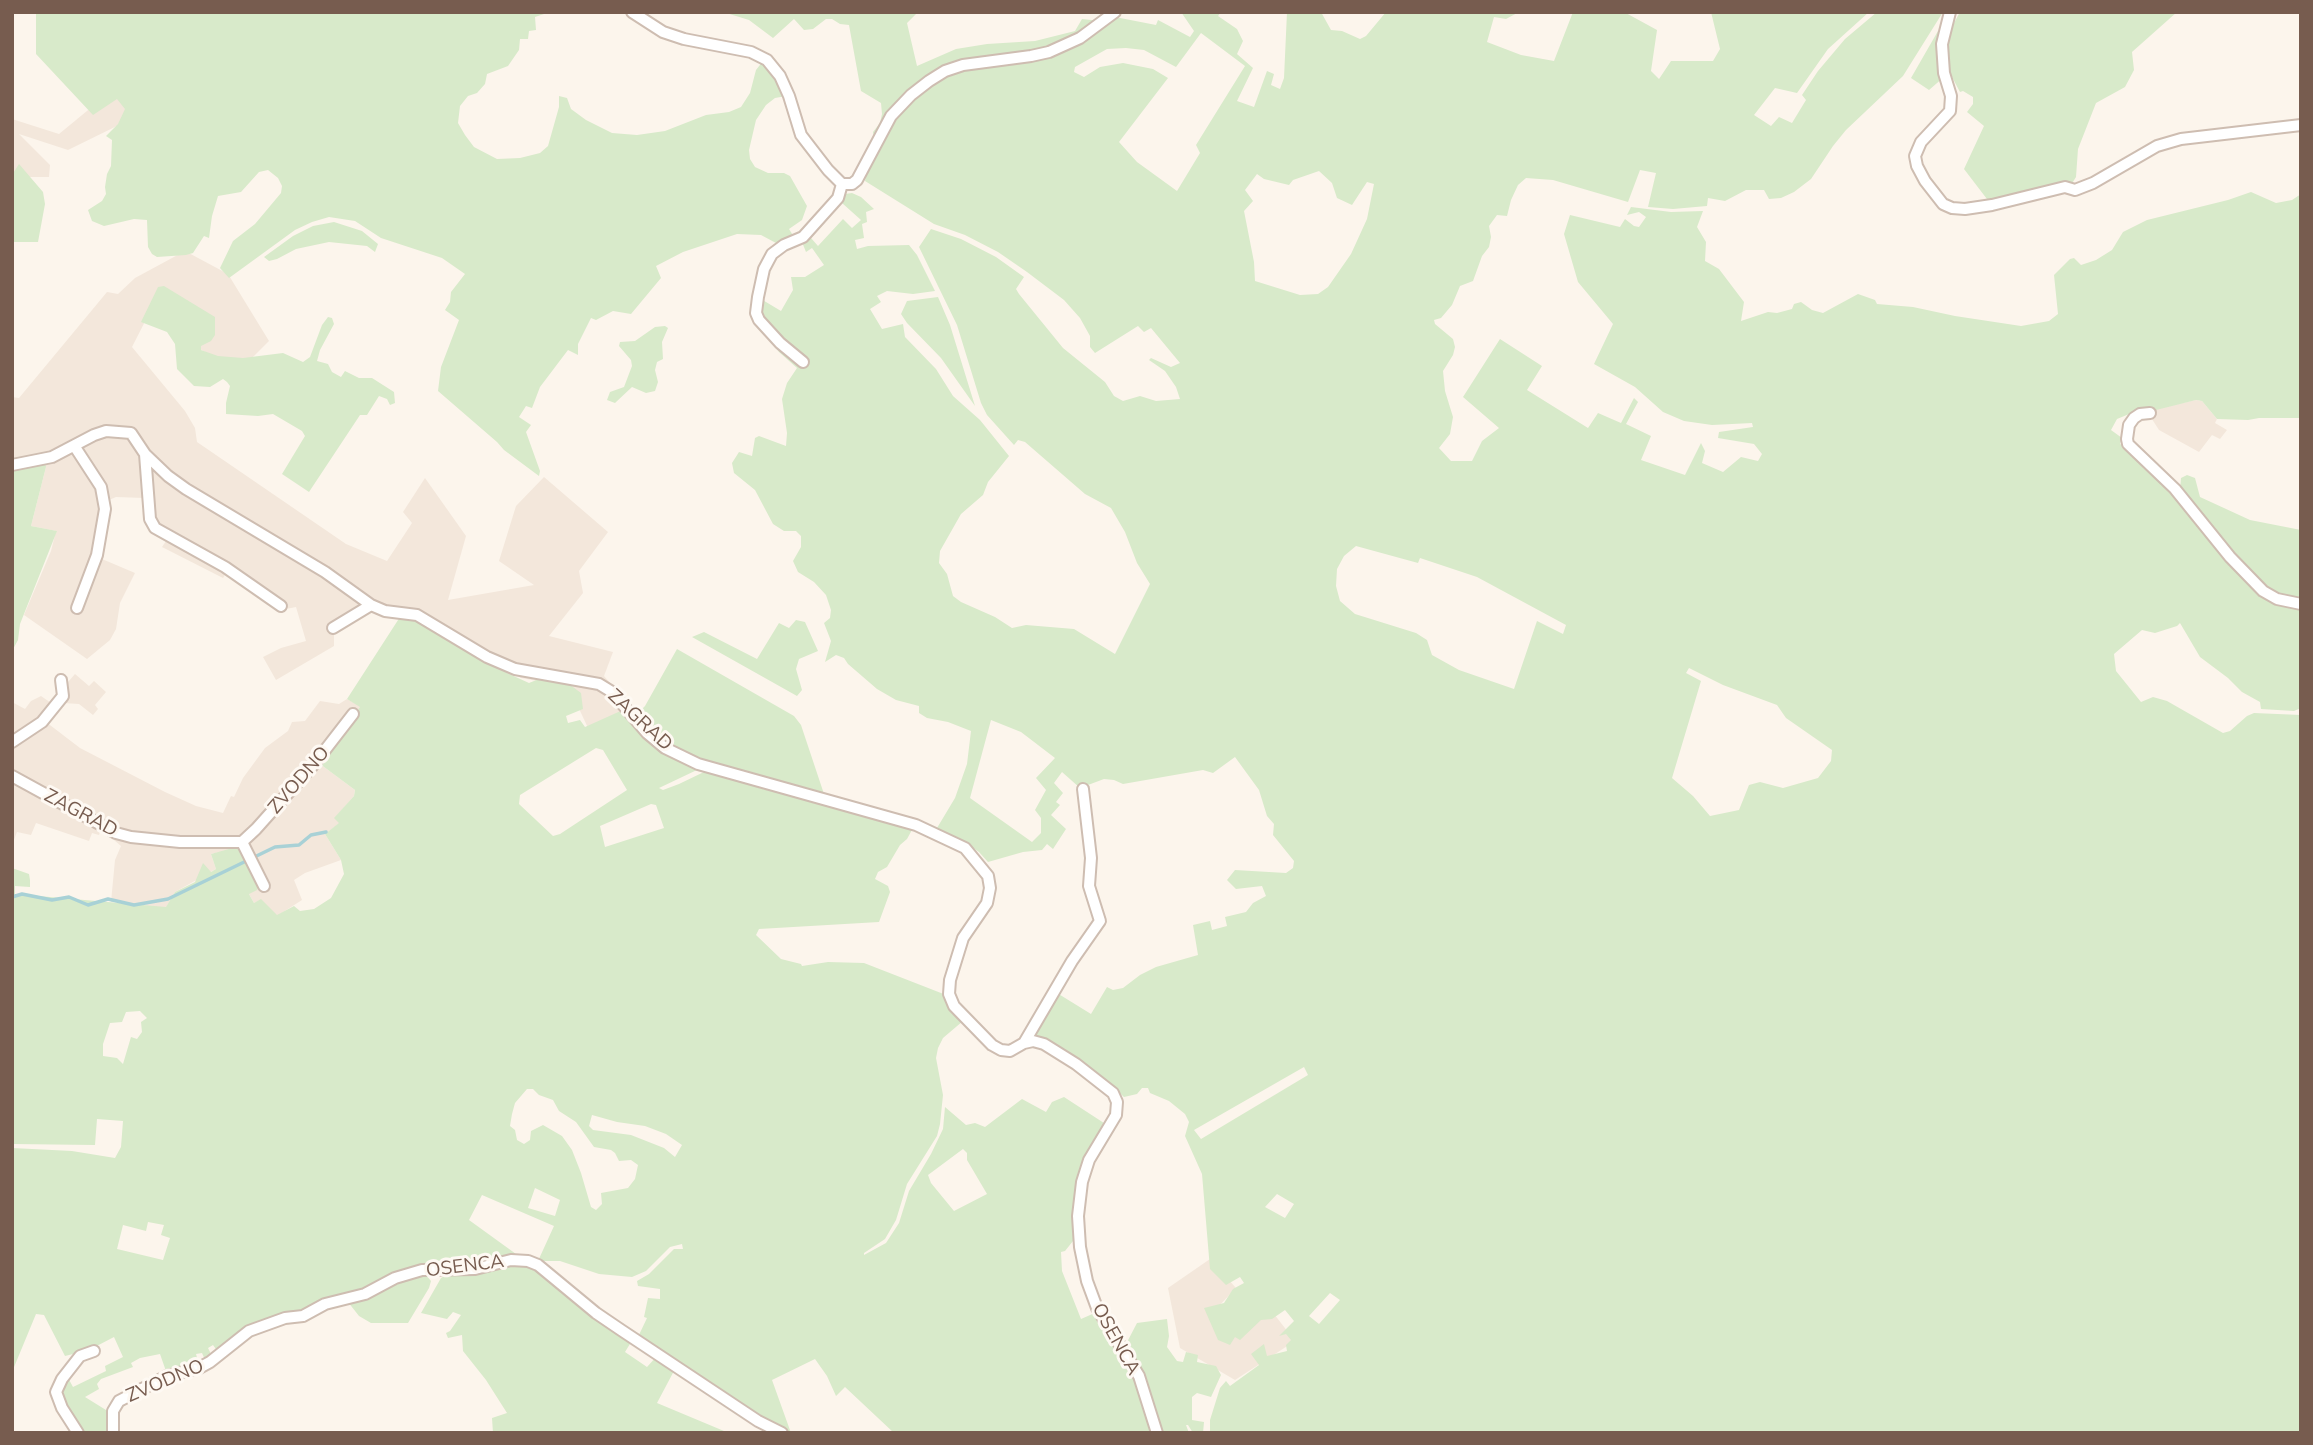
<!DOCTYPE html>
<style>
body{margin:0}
#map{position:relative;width:2313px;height:1445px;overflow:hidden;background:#fcf5ec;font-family:Mulish,sans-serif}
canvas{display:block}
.frame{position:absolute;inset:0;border:14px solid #775c4f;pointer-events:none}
</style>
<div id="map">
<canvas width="2313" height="1445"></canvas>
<div class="frame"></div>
</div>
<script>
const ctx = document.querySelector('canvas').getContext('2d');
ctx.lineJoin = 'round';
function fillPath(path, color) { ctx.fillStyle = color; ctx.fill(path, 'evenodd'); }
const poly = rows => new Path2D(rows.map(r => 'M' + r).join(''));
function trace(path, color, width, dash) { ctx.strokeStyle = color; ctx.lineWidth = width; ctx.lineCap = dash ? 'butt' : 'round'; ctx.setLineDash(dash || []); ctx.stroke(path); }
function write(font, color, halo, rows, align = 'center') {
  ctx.font = font + ' Mulish,sans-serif'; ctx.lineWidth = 6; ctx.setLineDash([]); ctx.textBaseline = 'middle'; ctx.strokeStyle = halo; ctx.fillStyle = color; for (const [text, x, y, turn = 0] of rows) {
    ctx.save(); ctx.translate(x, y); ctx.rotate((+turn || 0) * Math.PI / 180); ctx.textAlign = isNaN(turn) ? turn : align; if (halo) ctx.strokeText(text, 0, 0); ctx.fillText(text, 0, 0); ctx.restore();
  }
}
fillPath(poly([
 [110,92,128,97,123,123,68,150,19,134,50,165,49,177,12,177,12,119,59,134],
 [185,251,228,274,269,341,247,363,218,360,200,349,157,298,132,347,185,411,195,428,197,442,346,544,387,561,412,523,403,512,425,478,466,536,448,600,534,585,499,561,516,506,544,477,608,532,579,571,583,593,549,636,613,652,604,676,631,707,588,728,569,687,521,678,416,621,366,609,338,627,334,635,334,646,276,680,263,657,281,648,306,641,296,607,286,609,276,606,227,572,223,578,162,547,166,541,154,532,144,498,116,497,109,500,102,559,135,573,120,603,116,629,110,640,87,659,24,615,51,551,56,531,31,526,46,467,12,468,12,397,19,398,107,292,118,294,135,278],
 [2196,400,2202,401,2217,419,2215,423,2227,430,2220,439,2212,435,2199,452,2159,430,2150,416,2150,410],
 [75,674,89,686,94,681,106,692,95,705,98,709,93,715,79,704,63,703,46,722,80,748,165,792,196,806,223,813,231,796,234,797,243,778,265,748,288,731,292,722,305,721,320,701,339,704,347,699,361,706,320,764,355,790,354,796,335,818,340,823,325,834,341,860,305,873,294,880,302,900,277,916,261,900,254,903,249,894,239,848,211,854,216,869,175,892,166,908,111,902,115,860,121,846,101,829,99,835,92,833,89,841,36,823,31,835,17,832,12,845,12,702,25,709,31,701,41,696,54,705,61,690],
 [1210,1259,1236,1288,1218,1307,1267,1305,1295,1341,1235,1380,1180,1348,1168,1288]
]), '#f3e7db');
fillPath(poly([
 [36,12,550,12,535,17,536,30,529,31,528,39,520,39,519,50,508,66,487,74,485,84,477,93,468,96,460,106,458,123,465,135,474,147,497,159,520,158,540,153,548,146,559,107,559,96,567,98,571,109,586,120,612,133,637,135,665,131,706,115,729,112,741,107,750,93,756,70,763,61,771,68,786,96,775,98,766,105,756,120,749,150,750,159,755,167,768,173,784,173,790,176,807,206,802,220,789,229,794,237,776,243,761,235,737,234,683,252,656,266,661,278,631,314,613,311,596,320,591,318,578,344,578,355,568,350,540,387,532,408,526,406,519,417,531,425,526,432,540,471,539,476,504,450,497,442,438,391,441,367,459,320,445,310,450,302,451,292,465,274,442,258,381,238,355,221,329,217,312,222,295,230,229,278,220,268,233,241,255,224,281,193,282,186,278,178,268,170,259,172,241,192,218,196,212,216,209,238,204,236,193,253,186,255,157,257,152,254,148,247,147,220,134,219,104,226,92,221,88,210,102,201,106,194,105,187,107,174,111,166,112,140,106,136,118,124,125,109,117,99,93,115,36,54],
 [723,12,918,12,907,23,917,66,956,49,987,44,1035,41,1075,31,1082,19,1101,21,1049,49,928,78,874,140,873,132,880,123,882,114,881,103,861,91,849,25,840,24,832,19,826,19,813,29,804,30,794,19,773,38,749,20],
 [1181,12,1221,12,1218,16,1237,29,1243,41,1237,54,1253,68,1237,101,1254,107,1267,71,1274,74,1271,85,1280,89,1284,78,1287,12,1321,12,1331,30,1342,31,1360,39,1366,36,1386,12,1519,12,1506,19,1494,17,1487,42,1521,55,1554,61,1573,12,1624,12,1657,30,1651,71,1659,79,1671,61,1713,61,1720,49,1711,12,1869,12,1828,49,1797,93,1775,88,1754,115,1771,126,1779,117,1792,123,1806,100,1802,95,1818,71,1845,39,1877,12,1943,12,1903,76,1846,130,1833,146,1811,179,1794,192,1781,198,1769,199,1764,190,1746,190,1725,201,1708,198,1707,206,1673,209,1648,207,1656,173,1640,170,1628,202,1553,180,1526,178,1518,185,1511,200,1507,216,1497,215,1489,226,1491,237,1489,247,1482,256,1473,281,1460,286,1452,305,1441,318,1434,320,1435,324,1453,339,1455,347,1453,355,1443,371,1445,391,1453,417,1450,434,1439,448,1451,461,1472,461,1482,441,1499,428,1463,397,1500,339,1542,366,1527,390,1588,428,1598,413,1621,423,1634,398,1638,402,1626,424,1651,436,1641,460,1685,475,1701,443,1705,451,1702,463,1723,472,1741,457,1758,461,1762,454,1754,444,1718,438,1719,432,1753,427,1752,423,1712,425,1684,421,1663,412,1635,387,1594,364,1613,324,1578,282,1564,234,1570,215,1620,227,1625,219,1634,226,1639,227,1646,217,1639,212,1627,215,1631,207,1671,212,1703,211,1697,227,1706,242,1705,261,1719,269,1744,302,1741,321,1768,312,1777,313,1792,309,1794,304,1801,302,1812,310,1823,313,1858,294,1875,300,1877,304,1913,307,1955,316,2021,326,2049,321,2058,314,2054,275,2070,259,2074,258,2081,265,2096,260,2112,250,2123,232,2147,220,2228,200,2251,192,2276,203,2292,200,2301,194,2301,418,2259,418,2248,420,2217,419,2202,401,2196,400,2156,410,2139,410,2117,419,2111,430,2122,438,2120,444,2129,448,2159,476,2262,592,2301,606,2301,708,2294,711,2261,709,2260,702,2242,692,2228,678,2200,657,2180,623,2177,626,2155,633,2142,630,2114,654,2116,671,2141,702,2153,697,2167,701,2223,733,2230,731,2247,716,2254,713,2301,715,2301,1433,1210,1433,1210,1420,1220,1388,1226,1381,1230,1386,1259,1365,1251,1354,1264,1344,1267,1356,1287,1351,1286,1345,1291,1340,1286,1334,1279,1336,1294,1321,1285,1310,1272,1319,1261,1320,1240,1340,1235,1337,1230,1345,1218,1340,1204,1308,1224,1303,1233,1289,1244,1283,1240,1277,1226,1285,1210,1269,1202,1174,1185,1136,1189,1122,1185,1114,1169,1101,1150,1093,1148,1088,1142,1088,1137,1094,1124,1097,1110,1084,1035,1037,1035,1031,1057,993,1091,1014,1107,987,1113,990,1123,988,1140,975,1156,967,1198,955,1193,925,1210,921,1212,930,1227,926,1225,917,1246,912,1253,903,1266,896,1262,886,1236,889,1227,880,1235,870,1286,873,1293,868,1294,861,1273,835,1274,824,1267,816,1259,790,1235,757,1213,773,1203,770,1123,784,1114,780,1104,779,1080,788,1062,772,1054,783,1063,793,1056,802,1060,805,1051,815,1066,829,1053,849,1047,844,1042,850,1023,852,988,862,979,852,966,843,937,828,955,798,967,764,971,731,948,722,927,718,919,713,919,706,896,700,877,689,848,664,844,658,836,655,825,662,831,641,824,623,830,618,831,610,826,595,814,582,798,572,793,561,801,547,801,536,796,531,784,531,773,524,755,490,734,473,732,463,739,452,752,456,755,438,759,436,786,446,787,433,782,399,787,383,797,368,779,352,764,332,761,299,781,311,793,290,791,277,805,277,824,265,812,248,806,252,802,242,845,194,852,193,861,197,874,209,866,212,867,222,862,224,864,238,855,240,857,249,868,246,909,245,917,255,935,291,913,294,887,291,877,296,881,302,870,309,882,329,903,324,905,337,936,369,953,396,980,420,1009,456,988,482,983,495,961,514,940,551,939,563,947,574,953,596,961,602,995,617,1012,628,1026,625,1074,629,1115,654,1150,584,1137,563,1125,532,1111,508,1085,494,1025,442,1018,440,1014,445,987,415,981,403,957,325,919,247,931,229,961,239,996,257,1024,277,1016,289,1019,294,1063,348,1105,382,1114,396,1123,401,1140,396,1156,401,1180,399,1176,387,1165,371,1149,360,1151,358,1171,367,1180,363,1151,328,1144,332,1138,326,1095,353,1090,347,1090,336,1080,318,1064,300,1027,272,998,252,965,235,934,224,865,181,868,162,890,123,914,96,953,72,983,65,1034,59,1115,17,1156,25,1158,20,1190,37,1194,31],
 [1201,33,1245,66,1196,145,1200,153,1177,191,1137,162,1119,142,1168,78,1153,69,1123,63,1100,67,1084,77,1074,72,1075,67,1107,49,1126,48,1144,50,1176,67],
 [1319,171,1332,183,1337,198,1352,205,1367,182,1374,184,1367,219,1351,254,1328,287,1318,294,1300,295,1255,281,1254,262,1244,211,1253,201,1245,190,1257,174,1264,179,1289,185,1293,180],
 [842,203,861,220,852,228,843,219,818,246,811,238],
 [1356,546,1418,563,1420,558,1477,577,1566,625,1563,634,1537,621,1514,689,1459,670,1432,655,1427,640,1416,633,1355,614,1340,601,1336,586,1337,569,1344,556],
 [1689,668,1723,685,1777,705,1786,718,1832,750,1831,761,1818,778,1783,788,1760,782,1749,785,1739,810,1710,816,1693,796,1672,778,1701,681,1686,673],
 [991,720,1021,732,1055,758,1036,778,1046,790,1035,810,1041,818,1041,833,1032,842,970,798],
 [1304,1067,1308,1075,1201,1139,1194,1130],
 [1277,1194,1294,1204,1285,1218,1265,1207],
 [1330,1293,1340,1300,1319,1324,1309,1316],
 [1960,12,2177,12,2132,52,2134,70,2125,87,2096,103,2078,149,2076,177,2071,185,2059,183,2030,190,1990,203,1964,169,1984,126,1967,112,1973,104,1973,97,1963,91,1960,92,1952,77,1949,76,1946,64,1948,34],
 [1938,31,1941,33,1944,77,1929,90,1911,78],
 [19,164,43,192,45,204,38,242,12,242,12,175],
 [334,222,362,231,378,244,375,252,367,246,329,242,296,249,277,259,269,261,264,257,293,236,313,226],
 [164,286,215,317,215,335,211,341,201,346,201,350,218,356,243,358,283,353,303,362,310,357,322,325,328,317,332,318,334,324,320,350,317,361,328,364,332,372,341,377,345,371,359,378,372,378,394,392,395,403,390,405,387,399,379,396,367,415,360,415,309,492,282,474,305,436,302,431,273,414,258,416,226,414,226,403,230,386,227,382,223,379,210,387,194,386,177,369,175,344,167,332,141,322,158,287],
 [938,297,950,325,975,406,941,358,907,323,901,314,907,301],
 [665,326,668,328,662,342,663,359,657,362,655,370,658,382,655,391,646,393,632,387,615,403,607,400,610,392,624,387,632,366,631,360,619,346,620,342,635,341,655,327],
 [45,462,46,467,31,526,57,531,20,624,18,640,12,651,12,468],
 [2187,475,2195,478,2200,497,2250,520,2301,530,2301,601,2278,598,2250,576,2180,491,2181,478],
 [400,617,414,619,507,673,529,683,544,677,569,684,581,693,583,709,566,716,568,723,580,720,585,727,625,709,699,769,659,788,663,790,679,784,706,771,763,789,913,828,907,839,900,845,887,867,878,872,875,879,888,886,890,892,879,922,759,929,756,935,781,959,801,964,802,966,828,962,864,963,941,993,950,997,963,1021,943,1038,938,1048,936,1058,943,1095,940,1124,937,1136,907,1184,896,1220,885,1239,864,1253,864,1255,886,1243,899,1223,909,1191,931,1154,943,1129,945,1107,966,1125,975,1123,985,1127,1022,1099,1046,1112,1052,1102,1064,1097,1107,1125,1093,1148,1077,1236,1065,1251,1061,1252,1062,1271,1081,1319,1097,1312,1137,1380,1154,1433,894,1433,845,1387,836,1396,827,1376,815,1359,772,1380,791,1433,783,1431,638,1337,647,1318,644,1317,648,1298,660,1299,660,1289,638,1286,637,1281,649,1274,674,1249,683,1249,682,1244,670,1247,646,1271,632,1277,599,1274,560,1261,538,1261,554,1226,482,1195,469,1220,516,1254,515,1258,484,1264,419,1269,369,1289,294,1314,218,1352,213,1345,208,1348,213,1358,206,1362,202,1353,196,1354,199,1365,167,1374,160,1354,140,1358,131,1363,133,1367,101,1379,97,1384,99,1389,85,1397,106,1410,109,1416,110,1433,81,1433,59,1393,67,1376,73,1387,106,1371,105,1366,123,1357,114,1337,89,1350,65,1356,44,1315,36,1314,12,1372,12,1148,72,1151,115,1158,121,1147,123,1121,97,1119,95,1145,12,1144,12,868,29,874,30,880,30,887,15,886,15,894,166,907,175,892,195,882,203,863,211,872,216,869,211,854,236,847,245,855,258,884,257,890,249,894,254,903,261,899,277,915,294,906,300,911,314,909,331,898,344,874,341,860,325,834,339,823,334,818,354,796,355,790,320,764,360,707,347,699],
 [596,748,603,750,627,790,560,834,553,836,519,804,520,795],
 [651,804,656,805,664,828,605,847,600,826],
 [140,1011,147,1018,141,1022,142,1032,137,1039,131,1037,123,1064,117,1058,103,1056,103,1044,110,1023,122,1022,126,1012],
 [527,1089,533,1089,539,1095,553,1100,559,1111,576,1122,594,1147,611,1150,615,1153,619,1161,631,1160,638,1165,635,1179,628,1188,601,1193,602,1204,596,1210,591,1207,581,1173,572,1150,562,1136,543,1125,531,1131,530,1140,524,1144,517,1140,515,1130,510,1126,512,1114,515,1103],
 [592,1115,617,1122,645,1126,666,1134,682,1145,675,1157,664,1148,631,1135,593,1130,589,1126],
 [963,1149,967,1153,967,1160,987,1194,954,1211,931,1183,928,1175],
 [535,1188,560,1200,555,1216,528,1208],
 [148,1222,164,1225,161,1235,170,1238,163,1260,117,1249,123,1225,146,1231],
 [796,620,805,622,818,651,799,659,796,669,802,690,797,696,692,637,704,632,757,659,779,623,789,628],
 [677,649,794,716,801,725,826,800,692,758,671,746,655,733,638,713,645,706],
 [500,1265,535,1266,633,1339,625,1352,647,1367,657,1356,675,1369,657,1403,724,1431,723,1433,493,1433,492,1418,507,1413,486,1380,463,1351,462,1335,448,1338,446,1333,450,1331,461,1315,453,1312,447,1319,421,1313,441,1278,450,1273],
 [425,1274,431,1281,429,1288,408,1323,371,1323,359,1316,348,1302,397,1280],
 [1167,1319,1169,1336,1167,1347,1177,1361,1183,1362,1186,1352,1198,1355,1197,1362,1216,1366,1221,1375,1211,1397,1197,1393,1192,1397,1192,1420,1204,1422,1203,1433,1193,1433,1188,1425,1186,1425,1189,1433,1161,1433,1125,1346,1137,1323]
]), '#d8eaca');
trace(poly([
 [12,897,22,894,52,900,69,897,88,905,108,899,134,905,168,899,275,847,299,845,311,835,326,832]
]), '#a8d1d6', 3.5);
const minor = poly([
 [632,12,663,32,684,39,751,52,767,60,780,76,789,96,801,135,828,170,842,184,852,184,857,180,891,116,911,95,929,81,945,71,963,65,1031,56,1049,52,1080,38,1115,12],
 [1950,12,1942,44,1944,73,1951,96,1950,111,1921,142,1915,156,1917,166,1925,181,1943,204,1952,208,1965,209,1992,205,2065,187,2075,190,2093,183,2157,146,2181,139,2301,125],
 [803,362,780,343,759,320,756,313,758,297,764,269,772,254,784,245,803,237,838,198,842,184],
 [2150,413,2140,414,2134,418,2129,425,2127,439,2128,444,2175,489,2230,557,2263,591,2277,599,2301,604],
 [75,447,101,487,105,509,97,555,77,608],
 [145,454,150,519,155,528,225,567,281,606],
 [12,465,52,457,94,435,106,431,131,433,145,454,168,476,186,489,325,572,371,605,385,611,417,615,487,657,515,669,599,684,612,692,647,733,665,748,698,764,916,825,965,848,988,876,990,888,987,903,963,938,950,980,949,994,954,1006,992,1045,1001,1050,1010,1051,1024,1043,1033,1041,1044,1044,1076,1064,1113,1093,1117,1102,1116,1115,1089,1160,1082,1182,1078,1216,1080,1247,1087,1281,1097,1308,1139,1376,1157,1433],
 [333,628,371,605],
 [12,742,42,722,63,696,61,680],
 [12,776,116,833,131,837,180,842,242,842,256,829,315,763,353,714],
 [242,842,264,886],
 [1024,1043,1072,961,1100,921,1089,886,1091,858,1083,789],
 [78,1433,62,1408,56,1392,62,1379,80,1356,94,1351],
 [113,1433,113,1411,119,1401,167,1376,199,1368,210,1362,249,1331,285,1318,303,1316,325,1304,365,1294,395,1278,422,1270,475,1269,511,1260,528,1261,538,1265,596,1313,621,1330,758,1421,782,1433]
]);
trace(minor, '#cebdb1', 14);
trace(minor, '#fff', 10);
write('19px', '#775c4f', '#fef9f3', [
 ["ZAGRAD",640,720,43],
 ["ZVODNO",299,780,-49],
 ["ZAGRAD",81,813,28],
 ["OSENCA",465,1266,-7],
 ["OSENCA",1116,1339,61],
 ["ZVODNO",165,1381,-23]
]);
</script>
